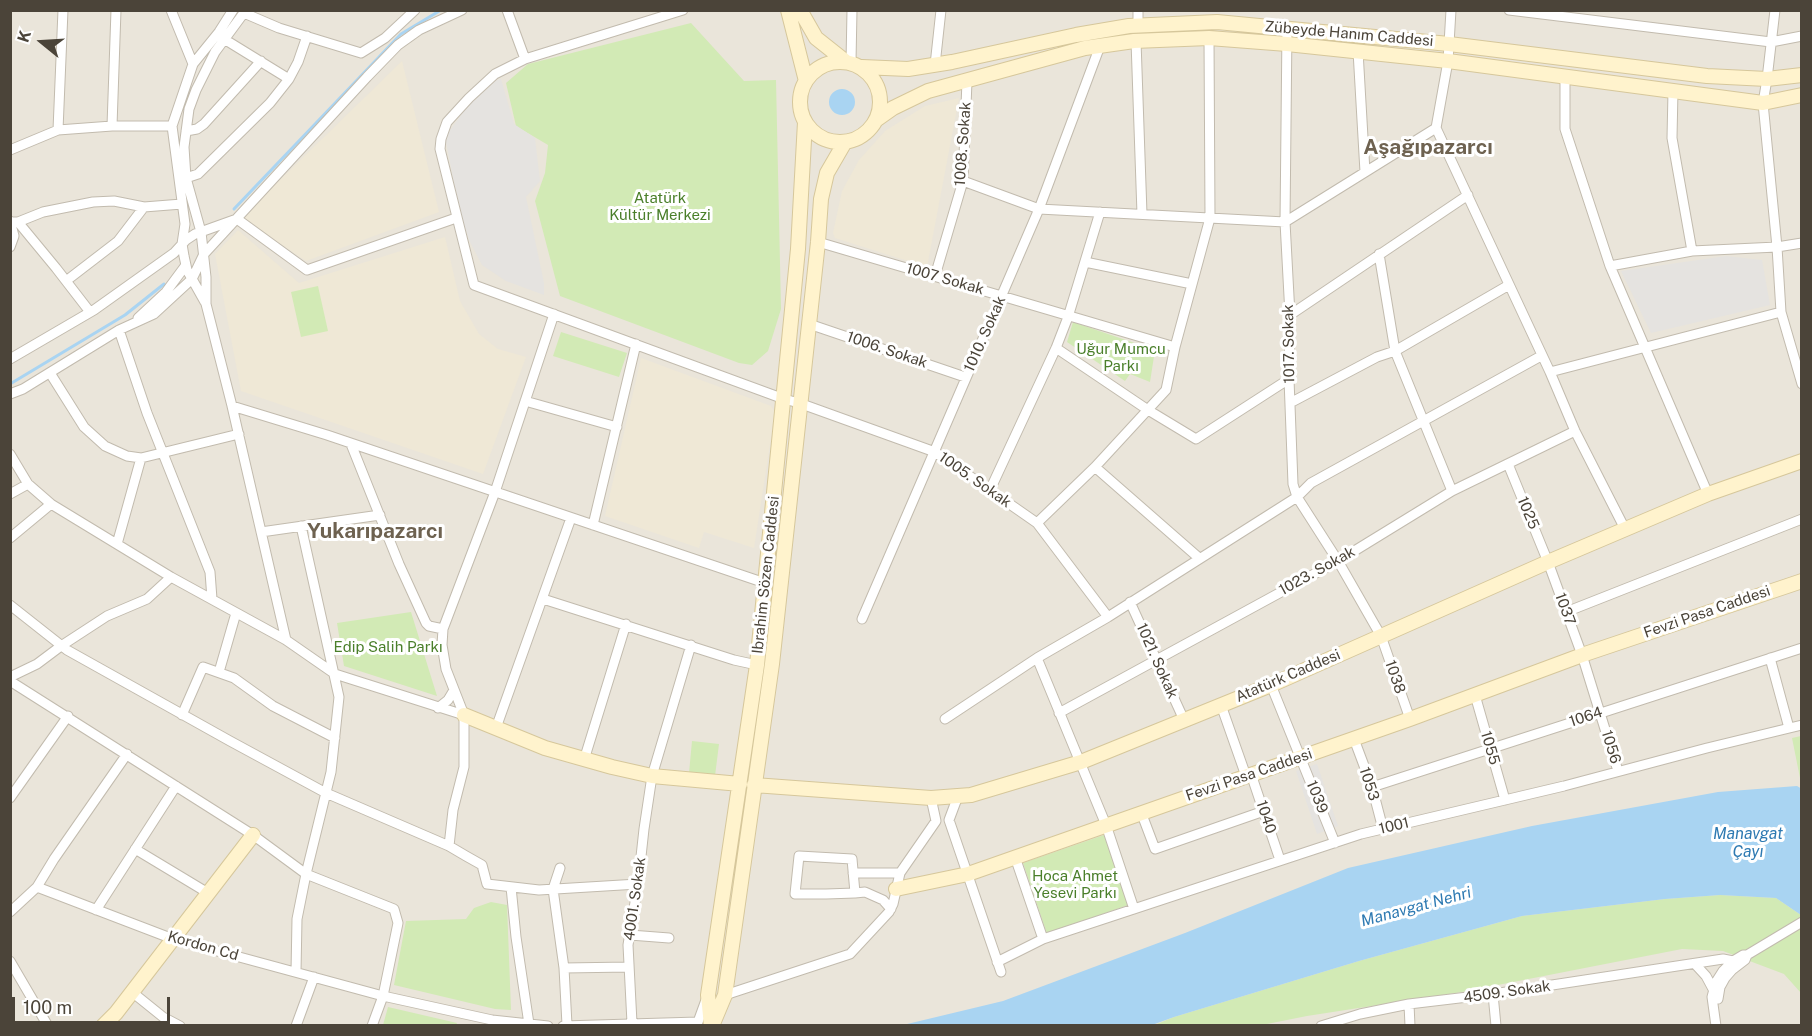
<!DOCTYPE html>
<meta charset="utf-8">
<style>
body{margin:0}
#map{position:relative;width:1812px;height:1036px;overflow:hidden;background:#f6f3ec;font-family:"Public Sans",sans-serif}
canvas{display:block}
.frame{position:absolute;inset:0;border:12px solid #4b4439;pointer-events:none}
.north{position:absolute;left:12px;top:12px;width:60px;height:60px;-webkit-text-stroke:4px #fff;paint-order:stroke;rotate:288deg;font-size:16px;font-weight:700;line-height:24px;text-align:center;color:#4b4439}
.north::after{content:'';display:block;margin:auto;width:21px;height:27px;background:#4b4439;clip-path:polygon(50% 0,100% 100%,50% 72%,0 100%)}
.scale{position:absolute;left:12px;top:997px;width:158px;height:27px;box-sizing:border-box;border:3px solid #4b4439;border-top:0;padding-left:8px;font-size:18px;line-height:21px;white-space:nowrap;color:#4b4439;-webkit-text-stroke:4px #fff;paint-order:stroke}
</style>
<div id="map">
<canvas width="1812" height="1036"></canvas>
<div class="frame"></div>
<div class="north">K</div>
<div class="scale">100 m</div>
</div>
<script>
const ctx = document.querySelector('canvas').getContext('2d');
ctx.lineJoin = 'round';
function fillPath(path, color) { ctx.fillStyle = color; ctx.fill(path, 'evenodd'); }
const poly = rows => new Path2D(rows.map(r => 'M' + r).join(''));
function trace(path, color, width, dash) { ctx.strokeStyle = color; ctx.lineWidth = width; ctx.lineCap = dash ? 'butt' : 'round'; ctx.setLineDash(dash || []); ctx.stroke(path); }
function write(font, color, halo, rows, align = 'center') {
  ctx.font = font + ' "Public Sans",sans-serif'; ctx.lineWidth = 6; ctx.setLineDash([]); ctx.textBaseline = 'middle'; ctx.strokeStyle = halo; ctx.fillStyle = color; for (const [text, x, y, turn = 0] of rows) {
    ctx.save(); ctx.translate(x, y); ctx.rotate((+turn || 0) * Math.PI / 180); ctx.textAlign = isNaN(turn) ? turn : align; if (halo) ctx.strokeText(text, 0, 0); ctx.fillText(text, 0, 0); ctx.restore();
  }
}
fillPath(poly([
 [11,11,1801,11,1801,1025,11,1025]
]), '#eae5da');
fillPath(poly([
 [402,61,439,212,306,261,241,218],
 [959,98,927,267,835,238,833,233,842,191,859,160,885,131,925,106],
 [238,230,299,283,445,237,460,301,479,334,498,349,526,357,483,474,241,391,215,254],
 [641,358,771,406,775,412,754,548,704,532,699,548,605,516]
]), '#efe8d6');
fillPath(poly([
 [691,23,744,81,776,80,781,309,768,351,752,365,739,363,560,296,535,201,545,173,548,145,516,126,506,83,528,64],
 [318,286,328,331,301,337,291,292],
 [1073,322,1155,350,1150,382,1130,374,1125,381,1067,342],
 [561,332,627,353,619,377,553,356],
 [411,612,437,696,344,666,337,623],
 [1801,736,1802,736,1801,783,1792,738],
 [692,741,719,744,715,776,689,773],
 [1104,835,1128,905,1047,934,1023,863],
 [1720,895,1776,898,1801,915,1801,993,1784,974,1723,951,1682,949,1462,992,1307,1016,1262,1025,1152,1026,1174,1017,1359,961,1522,916,1665,899],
 [491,902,507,905,511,1010,495,1009,394,985,406,921,466,919,474,908],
 [388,1007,457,1023,456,1025,383,1025]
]), '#d2eab5');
fillPath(poly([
 [501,79,514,124,535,138,540,181,526,197,544,283,544,295,506,281,482,265,469,240,460,213,445,137,467,107,497,80],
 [1726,256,1762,260,1770,305,1651,333,1621,271],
 [1317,764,1338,826,1317,834,1296,771]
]), '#e5e3e0');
fillPath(poly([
 '829 102a13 13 0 1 1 26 0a13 13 0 1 1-26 0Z',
 [1797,786,1802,789,1801,915,1776,898,1720,895,1665,899,1522,916,1359,961,1174,1017,1152,1025,903,1025,1003,1001,1185,933,1348,868,1532,826,1718,792]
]), '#a9d4f2');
trace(poly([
 [234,209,401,34,441,10],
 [10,384,125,315,164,284]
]), '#a9d4f2', 3);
const street = poly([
 [171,10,193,64],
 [246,10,215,52,196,90,189,109,184,147,186,178,201,232,206,277,206,304,232,406,286,640],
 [507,10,525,59],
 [683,10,525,59,495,74,469,98,447,122,441,139,440,149,474,285,784,399,799,403,935,452,1037,523,1108,617],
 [1138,10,1138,25],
 [1451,10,1448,61,1436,128,1550,372,1575,431,1625,529],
 [1509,10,1771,42,1802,36],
 [1775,10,1767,79,1763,103,1777,247,1781,312,1802,384],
 [244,13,279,28,361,53,385,38,415,10],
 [1287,28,1285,222,1290,315,1289,379,1293,484,1297,497,1338,561,1381,636,1410,719],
 [1136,41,1142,214],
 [1358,51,1365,172],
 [851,62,852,10],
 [935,65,941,10],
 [1565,76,1565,129,1610,266,1708,494],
 [289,79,298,62,307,36],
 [1673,91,1672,138,1692,251],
 [112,126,116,10],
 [58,130,63,10],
 [186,131,197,129,204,124,261,61],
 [10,150,58,130,112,126,172,126],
 [186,178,198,174,270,103,289,79,224,39],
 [963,181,1039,209,1285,222,1436,128],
 [237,219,307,270,456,218],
 [10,221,14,236,10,247],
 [11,222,18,222,56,268,90,312],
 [18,222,43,212,93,202,114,201,144,207],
 [818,242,1175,347],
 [1379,254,1395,351,1452,491],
 [1085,262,1192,284],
 [1610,266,1692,251,1777,247,1802,243],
 [935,276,963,181,967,81],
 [66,281,118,241,144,207,182,204],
 [205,302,187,270,184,256,182,244,185,224,172,126,193,64,219,32,233,10],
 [1290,315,1468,195],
 [138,318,166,292,186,265],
 [809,324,965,377],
 [119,330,147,413,210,572,212,599],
 [1056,348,1148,410,1196,439,1289,379],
 [10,359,94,310,174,253,186,240,195,234,234,220],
 [1550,372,1781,312],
 [50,373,84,427,105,446,127,456,141,458,239,434],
 [10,394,23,389,119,330,154,314,192,279,204,254,367,77,398,45,419,30,462,10],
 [525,401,617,427],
 [1290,403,1377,357,1395,351,1509,285],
 [232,406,327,435,765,583],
 [351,444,399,564,426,623,429,626,443,629,442,645,446,669,464,715,464,767,453,810,449,846],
 [10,454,28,484,51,504,171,577,286,640,335,674,464,715],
 [1508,464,1548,562,1582,655,1618,771],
 [1095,467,1199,558],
 [990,490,1056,348,1068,317,1100,212],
 [10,494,28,484],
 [1037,523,1095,467,1166,390,1175,347,1210,218,1209,38],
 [593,525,636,344],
 [261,532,380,515],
 [10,538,51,504],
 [117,544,141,458],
 [543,599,734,660,757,665],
 [1130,602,1184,720],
 [10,605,67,650,230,741,326,793,449,846,466,856,482,865,487,884,539,890,638,884],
 [1566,612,1802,519],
 [862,619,1039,209,1100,46],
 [443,629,495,492,554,314],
 [1037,658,1106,825,1134,909],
 [1770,658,1789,728],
 [219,672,236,613],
 [10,677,37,664,61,646,107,616,147,599,171,577],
 [10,681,253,835,306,874,394,909,398,923,383,996,372,1026],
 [1271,685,1335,843],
 [1475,695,1505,800],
 [1221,705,1246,776],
 [438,708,448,700,454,690],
 [1059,713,1338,561,1452,491,1575,431],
 [182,715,203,667,234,678,273,706,335,738],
 [945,719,1037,658,1108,617,1297,497,1311,483,1541,356],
 [496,728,571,518],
 [1354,739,1372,787,1383,829],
 [127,754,54,859,37,887,173,939,383,996,492,1020,548,1026],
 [584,760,626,624],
 [1251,774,1280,860],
 [1372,787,1802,648],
 [958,796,949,820,1001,972],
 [10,798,68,716],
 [1141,812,1155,849,1264,811],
 [135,849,208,893],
 [1015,857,1043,939],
 [560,868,553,889,564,968,567,1025],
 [853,873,900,873],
 [511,887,516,937,529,1024],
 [855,893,852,859,799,856,795,894,826,894,855,893,865,892,883,900,891,909],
 [96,910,176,786],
 [10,912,37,887],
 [630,935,669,938],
 [10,961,48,1026],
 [997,962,1043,939,1361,834,1564,786,1707,748,1802,725],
 [1695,964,1706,976,1713,989],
 [564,968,629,967],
 [296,972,297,919,306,874,331,772,339,697,301,526],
 [132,992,163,1017,180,1026],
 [1493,994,1496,1026],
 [725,995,850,954,889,912,893,904,900,873,936,821,931,798],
 [1718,999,1720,987,1725,978,1732,970,1745,960,1747,955],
 [1409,1004,1410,1026],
 [632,1023,628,945,638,884,644,829,652,776,691,645],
 [296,1026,314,977],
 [563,1026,698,1022,706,1000],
 [1321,1026,1360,1014,1409,1004,1493,994,1723,959,1733,961],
 [1716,1026,1712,997,1716,982,1723,971,1733,961,1743,955,1747,955,1802,922]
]);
const secondary = poly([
 [788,10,806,81],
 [800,10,816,38,845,61],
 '800 102a40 40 0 1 1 80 0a40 40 0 1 1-80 0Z',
 [862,67,908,69,952,62,1076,35,1129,26,1217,22,1449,44,1707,76,1767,79,1802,75],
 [876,120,893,108,928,91,1085,48,1134,41,1209,38,1287,44,1448,61,1763,103,1802,95],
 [464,715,545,748,612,767,652,776,740,784],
 [754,785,931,798,971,795,1081,762,1271,685,1548,562,1708,494,1802,461],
 [896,889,968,874,1410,719,1585,654,1802,581],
 [103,1026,116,1013,253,835],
 [711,1026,708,995,757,665,798,249,805,122],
 [712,1026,725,995,772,664,818,242,821,199,827,173,845,142]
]);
trace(street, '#c2bbae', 11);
trace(secondary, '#d6c79b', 16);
trace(street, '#fff', 9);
trace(secondary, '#fff3cd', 14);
write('15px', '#4b4439', '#fff', [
 ["Zübeyde Hanım Caddesi",1349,34,5],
 ["1008. Sokak",963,144,-86],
 ["1007 Sokak",945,279,16],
 ["1010. Sokak",985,334,-66],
 ["1017. Sokak",1289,344,-91],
 ["1006. Sokak",887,350,19],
 ["1005. Sokak",975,480,35],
 ["1025",1528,513,67],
 ["1023. Sokak",1317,571,-29],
 ["Ibrahim Sözen Caddesi",766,575,-84],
 ["1037",1565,609,70],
 ["Fevzi Pasa Caddesi",1707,612,-19],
 ["1021. Sokak",1157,661,66],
 ["Atatürk Caddesi",1288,676,-23],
 ["1038",1395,677,71],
 ["1064",1586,717,-18],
 ["1056",1611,747,73],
 ["1055",1490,748,74],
 ["Fevzi Pasa Caddesi",1249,775,-19],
 ["1053",1369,784,72],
 ["1039",1317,797,68],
 ["1040",1266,817,72],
 ["1001",1394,826,-13],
 ["4001. Sokak",635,899,-82],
 ["Kordon Cd",203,946,16],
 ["4509. Sokak",1507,992,-8]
]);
write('15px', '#4a7f2a', '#fff', [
 ["Atatürk",660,198],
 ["Kültür Merkezi",660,215],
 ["Uğur Mumcu",1121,349],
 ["Parkı",1121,366],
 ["Edip Salih Parkı",388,647],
 ["Hoca Ahmet",1075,876],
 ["Yesevi Parkı",1075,893]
]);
write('italic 16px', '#2e7ab2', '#fff', [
 ["Manavgat",1748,834],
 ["Çayı",1748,852],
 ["Manavgat Nehri",1416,907,-15]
]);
write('bold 21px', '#6e6250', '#fff', [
 ["Aşağıpazarcı",1428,148],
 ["Yukarıpazarcı",375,532]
]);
</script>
